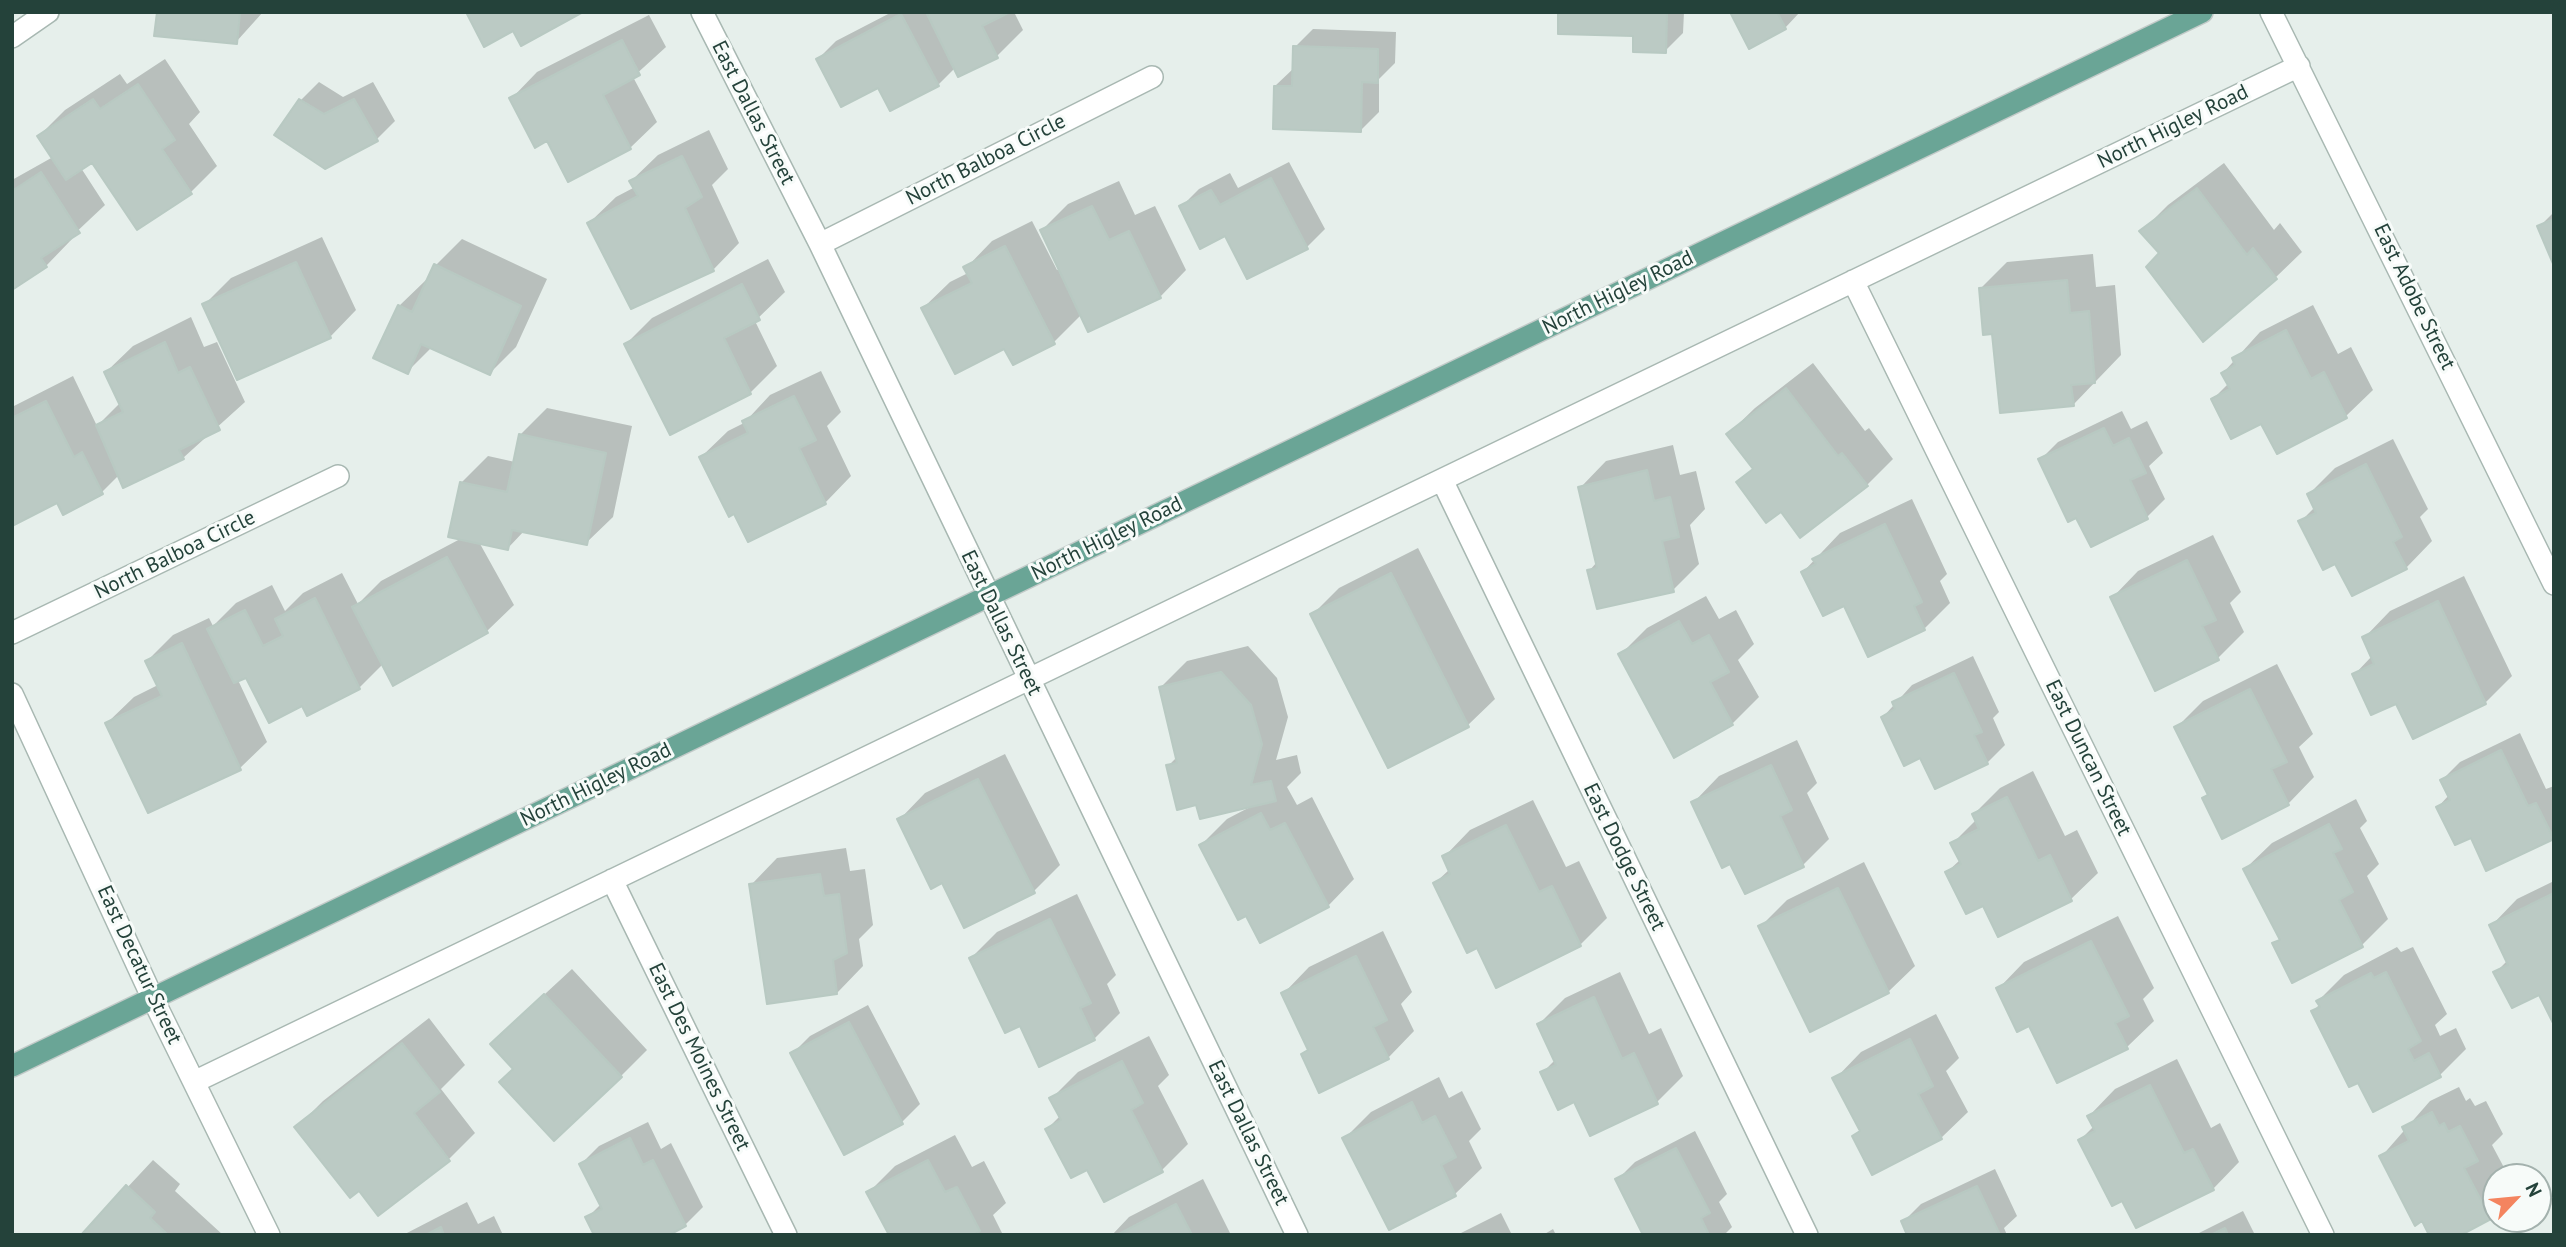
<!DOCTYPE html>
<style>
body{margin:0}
#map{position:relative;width:2566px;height:1247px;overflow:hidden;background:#e6efeb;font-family:"PT Sans",sans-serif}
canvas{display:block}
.frame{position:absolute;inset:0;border:14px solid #24423a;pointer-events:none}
.north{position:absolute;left:2482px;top:1163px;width:70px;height:70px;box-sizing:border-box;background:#f7fbf9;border:2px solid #a3b1ad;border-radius:50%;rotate:64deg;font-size:19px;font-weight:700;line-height:28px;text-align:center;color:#24423a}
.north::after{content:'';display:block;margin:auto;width:24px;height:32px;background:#f4845f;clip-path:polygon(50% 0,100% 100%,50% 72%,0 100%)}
</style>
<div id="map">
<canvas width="2566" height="1247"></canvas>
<div class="frame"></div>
<div class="north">N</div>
</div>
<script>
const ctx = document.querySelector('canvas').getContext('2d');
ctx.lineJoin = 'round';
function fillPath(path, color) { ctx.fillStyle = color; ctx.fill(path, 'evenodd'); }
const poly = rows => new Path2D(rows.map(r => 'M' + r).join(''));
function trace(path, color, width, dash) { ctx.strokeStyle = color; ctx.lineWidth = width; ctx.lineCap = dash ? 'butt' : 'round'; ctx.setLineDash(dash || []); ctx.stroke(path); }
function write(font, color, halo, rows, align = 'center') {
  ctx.font = font + ' "PT Sans",sans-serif'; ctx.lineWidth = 6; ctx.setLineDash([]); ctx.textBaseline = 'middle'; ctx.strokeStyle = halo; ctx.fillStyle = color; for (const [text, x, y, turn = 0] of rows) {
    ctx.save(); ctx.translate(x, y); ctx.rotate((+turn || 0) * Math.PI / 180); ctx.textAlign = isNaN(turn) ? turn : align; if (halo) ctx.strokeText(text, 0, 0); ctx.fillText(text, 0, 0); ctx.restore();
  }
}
fillPath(poly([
 [158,12,263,12,236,42],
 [892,12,1014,12,1023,30,997,56,955,68,938,85,879,86,818,59,836,41],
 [1560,12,1684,12,1683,33,1665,51,1635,34],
 [1732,12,1800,12,1785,28],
 [649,15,666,47,633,77,657,122,630,148,548,139,511,99,537,72],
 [1313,29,1396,32,1395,63,1379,79,1379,112,1361,130,1275,86,1294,68,1295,47],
 [165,59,200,112,189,124,217,166,191,192,93,160,81,168,105,205,71,237,72,239,46,266,12,288,12,180,53,157,39,136,65,110,120,74,127,84],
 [319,82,343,97,373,82,395,121,377,139,276,134,301,100],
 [709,130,728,169,712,185,739,243,713,270,589,223,616,197,635,187,631,181,658,155],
 [1289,162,1325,229,1307,247,1225,234,1181,207,1199,189,1230,173,1238,188],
 [2224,163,2274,230,2280,223,2302,252,2275,278,2161,253,2142,231,2168,205],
 [1119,181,1135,215,1155,206,1186,270,1160,297,1081,315,1054,342,1005,347,923,308,950,282,968,273,966,268,992,241,1032,221,1057,270,1060,269,1042,230,1068,204],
 [2554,212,2554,261,2539,227],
 [322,237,356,310,330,337,205,304,231,278],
 [462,239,547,279,516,347,490,373,432,347,407,372,399,306,426,280,428,281,436,265],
 [2093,254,2096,287,2115,285,2121,355,2073,405,1994,332,1980,289,2007,262],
 [768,259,785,292,755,321,777,366,750,393,626,344,652,318],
 [2313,305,2338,354,2351,347,2373,390,2346,416,2278,451,2262,421,2213,399,2229,383,2223,373,2260,332],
 [191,317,204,347,217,342,245,402,183,458,119,475,102,492,64,513,58,501,12,524,12,407,73,376,97,426,120,403,106,372,133,346],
 [1813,363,1865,431,1869,428,1893,459,1867,485,1781,509,1739,482,1754,467,1728,434,1755,408],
 [821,371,841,412,827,426,851,476,825,503,701,457,728,431,744,423,770,395],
 [547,408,632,426,613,517,586,543,525,530,508,548,479,542,514,605,487,631,393,683,383,664,359,688,308,714,303,704,247,675,238,680,267,742,240,768,149,811,107,723,134,697,158,685,147,661,173,635,209,618,213,626,236,603,272,585,285,611,303,593,342,573,358,604,381,581,462,538,461,483,488,456,515,462,520,435],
 [2122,411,2131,429,2147,421,2163,453,2149,466,2165,499,2147,517,2091,545,2077,515,2040,460,2058,442],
 [2393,439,2428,509,2420,517,2432,541,2406,568,2336,562,2300,522,2315,507,2309,494,2335,468],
 [1673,445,1680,475,1696,471,1705,509,1690,525,1699,564,1673,590,1589,571,1597,562,1580,488,1606,461],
 [1912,499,1947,574,1940,581,1950,603,1924,629,1845,604,1803,572,1840,533],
 [2213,535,2241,592,2230,603,2244,632,2218,658,2112,598,2138,571],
 [1418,548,1495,699,1468,725,1389,765,1312,615,1339,588],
 [2464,576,2512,676,2485,703,2396,701,2354,675,2372,656,2364,638,2390,611],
 [1706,596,1719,619,1736,610,1754,644,1738,660,1759,697,1732,724,1621,654,1647,628],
 [1248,646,1277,678,1288,717,1276,760,1297,755,1301,773,1287,787,1297,805,1312,797,1354,879,1328,906,1247,914,1201,845,1227,819,1250,807,1197,803,1168,766,1177,757,1161,687,1187,661],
 [1973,656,1999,712,1993,718,2005,745,1987,763,1883,717,1912,685],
 [2277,664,2313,734,2299,747,2314,777,2288,804,2204,799,2209,793,2176,728,2203,701],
 [2520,733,2546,789,2554,786,2554,837,2472,836,2438,807,2449,795,2442,780,2460,762],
 [1797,740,1817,783,1807,793,1829,839,1803,865,1731,861,1693,803,1719,776],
 [1005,754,1060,865,1034,891,899,820,925,793],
 [2033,771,2065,836,2077,830,2098,873,2071,899,1999,935,1984,904,1947,872,1960,860,1952,844,1977,819,1974,814,2000,788],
 [2356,799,2367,821,2360,828,2379,864,2367,876,2388,919,2362,945,2274,944,2281,938,2245,869,2272,843],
 [1533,800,1566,867,1579,861,1607,918,1580,945,1478,945,1435,883,1450,869,1444,857,1470,830],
 [846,848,850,871,865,869,873,925,859,939,863,966,837,993,751,885,777,858],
 [1864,862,1915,966,1888,992,1760,927,1787,900],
 [2554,881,2554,1021,2539,993,2496,972,2508,960,2491,926,2517,899],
 [1077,894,1116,975,1107,984,1120,1013,1094,1039,1021,1024,971,958,997,932],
 [2118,916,2154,988,2143,999,2154,1021,2127,1047,2030,1024,1998,989,2024,962],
 [1383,931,1412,992,1401,1004,1414,1031,1388,1058,1303,1054,1309,1048,1283,994,1309,967],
 [2397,947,2401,952,2413,947,2447,1014,2435,1025,2440,1036,2456,1028,2466,1049,2440,1075,2358,1081,2313,1011,2320,1004,2318,1001,2344,975],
 [572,969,647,1050,621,1076,515,1068,519,1018],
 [1620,972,1649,1034,1661,1028,1683,1076,1657,1102,1575,1100,1543,1072,1555,1060,1539,1024,1565,998],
 [868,1005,920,1104,902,1122,792,1054,810,1036],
 [1936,1014,1959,1058,1946,1071,1968,1112,1941,1138,1854,1136,1861,1130,1835,1079,1861,1052],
 [429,1018,465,1065,441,1089,475,1133,449,1159,378,1214,359,1188,297,1127,323,1101],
 [1149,1036,1169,1075,1158,1086,1188,1144,1162,1170,1088,1168,1047,1129,1060,1116,1051,1099,1078,1072],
 [2177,1059,2211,1128,2220,1123,2239,1162,2213,1189,2123,1199,2080,1140,2094,1126,2089,1116,2115,1089],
 [1439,1077,1449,1098,1462,1091,1481,1129,1469,1141,1482,1168,1455,1194,1390,1228,1345,1138,1371,1112],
 [2459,1087,2466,1101,2470,1098,2475,1106,2486,1101,2503,1134,2492,1145,2509,1177,2496,1177,2496,1212,2490,1218,2381,1157,2430,1101],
 [648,1122,661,1149,671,1143,703,1207,685,1225,587,1218,601,1204,581,1164,599,1146],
 [1695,1131,1727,1194,1719,1202,1732,1227,1724,1235,1645,1235,1617,1180,1635,1162],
 [955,1135,972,1167,984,1161,1006,1203,993,1215,1003,1235,891,1235,869,1192,895,1166],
 [153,1160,180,1184,175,1191,223,1235,83,1235],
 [1995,1169,2017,1216,2004,1228,2007,1235,1909,1235,1903,1222,1921,1204],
 [1203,1179,1231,1235,1112,1235,1129,1217],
 [467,1202,478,1224,494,1216,503,1235,403,1235],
 [2243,1211,2255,1235,2195,1235],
 [1501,1213,1512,1235,1457,1235],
 [1553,1229,1556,1235,1543,1235]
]), '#0003');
const building = poly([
 [157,12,240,12,237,44,154,36,157,12],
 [466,12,583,12,521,46,513,31,484,47,466,12],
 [926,12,1010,12,982,26,998,58,958,77,926,12],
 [1558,12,1667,12,1666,53,1633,52,1633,36,1558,34,1558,12],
 [1730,12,1777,12,1786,29,1749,49,1730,12],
 [901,14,939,86,890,111,878,88,841,107,816,59,901,14],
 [622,40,640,75,603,95,631,149,568,182,547,141,535,148,509,98,622,40],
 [1293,46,1378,49,1378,83,1362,82,1361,132,1273,129,1274,86,1292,86,1293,46],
 [138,84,175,140,162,149,192,194,137,230,92,163,66,180,37,136,93,99,100,109,138,84],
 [299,99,324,114,354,99,378,141,325,169,274,135,299,99],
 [682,156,702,197,685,208,714,271,631,309,587,223,638,196,629,181,682,156],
 [41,172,80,233,41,258,47,267,12,290,12,191,41,172],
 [1271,178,1308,249,1247,279,1225,236,1200,249,1179,206,1211,190,1220,205,1271,178],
 [2197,188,2247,255,2253,248,2277,279,2203,342,2146,267,2159,253,2139,231,2197,188],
 [1092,206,1109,240,1129,231,1161,298,1088,332,1040,230,1092,206],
 [2554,219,2554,266,2537,226,2554,219],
 [1005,246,1055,344,1013,365,1004,349,955,374,921,308,972,283,963,267,1005,246],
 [296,262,331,338,237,380,202,304,296,262],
 [434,264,521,306,490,375,421,344,408,374,373,358,398,305,412,312,434,264],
 [2067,280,2070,313,2089,311,2095,383,2071,385,2074,406,2000,413,1992,334,1983,335,1979,288,2067,280],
 [742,284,760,320,724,338,751,394,670,435,624,344,742,284],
 [2286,330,2311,379,2324,372,2347,418,2277,454,2261,424,2231,439,2211,399,2230,389,2221,373,2235,365,2232,358,2286,330],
 [165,342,178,373,190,367,220,430,179,450,184,459,123,488,96,425,123,412,104,372,165,342],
 [1786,388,1838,456,1842,453,1868,486,1800,538,1781,512,1766,523,1736,482,1753,469,1726,434,1786,388],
 [794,396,816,440,799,448,826,504,748,542,734,514,729,517,699,457,748,433,742,421,794,396],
 [46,401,74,457,82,452,103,494,63,515,57,503,12,526,12,418,46,401],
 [2104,428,2113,446,2129,438,2146,473,2130,480,2148,519,2091,547,2076,518,2068,522,2038,459,2104,428],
 [519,434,606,453,587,545,512,530,508,550,448,537,460,482,507,492,519,434],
 [2366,464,2402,537,2393,542,2407,569,2352,596,2335,564,2323,570,2298,521,2316,513,2307,494,2366,464],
 [1647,470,1654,501,1670,497,1679,537,1662,541,1674,592,1597,609,1587,570,1597,568,1578,487,1647,470],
 [1885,524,1922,602,1914,606,1925,630,1868,657,1844,606,1823,616,1801,572,1816,564,1812,559,1885,524],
 [447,557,488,633,393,686,352,607,447,557],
 [2187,560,2216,620,2202,626,2219,660,2155,691,2110,597,2187,560],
 [1391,573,1469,727,1388,768,1310,614,1391,573],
 [315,598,360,689,307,716,302,706,269,723,246,678,234,683,207,629,245,610,263,646,283,636,275,619,315,598],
 [2438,601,2486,704,2413,739,2396,704,2371,715,2352,674,2374,664,2362,637,2438,601],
 [1679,621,1692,644,1709,635,1729,672,1710,682,1733,725,1674,758,1618,654,1679,621],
 [182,643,241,770,148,813,105,723,162,696,145,661,182,643],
 [1221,672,1251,705,1262,744,1251,785,1271,781,1276,801,1200,819,1196,805,1177,810,1166,765,1177,763,1159,687,1221,672],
 [1954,673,1982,732,1974,735,1988,764,1935,789,1920,758,1904,766,1881,717,1895,709,1892,702,1954,673],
 [2250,689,2287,762,2271,769,2289,805,2222,839,2202,798,2208,795,2174,727,2250,689],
 [2501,750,2528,806,2536,803,2554,839,2486,871,2471,838,2455,845,2436,807,2450,800,2440,780,2501,750],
 [1771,765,1792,810,1780,816,1804,867,1745,894,1730,864,1722,868,1691,802,1771,765],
 [978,779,1035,893,964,928,942,883,931,889,897,819,978,779],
 [2007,797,2038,861,2050,855,2072,901,1998,937,1983,906,1966,914,1945,872,1961,864,1950,843,1979,829,1972,814,2007,797],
 [1261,813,1270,830,1285,823,1329,907,1260,943,1246,916,1238,920,1199,845,1261,813],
 [2329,824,2342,849,2333,853,2353,892,2339,900,2363,947,2292,983,2272,943,2280,940,2243,869,2329,824],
 [1506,825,1539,892,1552,886,1581,946,1496,988,1477,948,1467,953,1433,883,1450,874,1442,856,1506,825],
 [820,874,824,896,839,894,847,953,833,960,837,994,767,1004,749,884,820,874],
 [1838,888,1889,993,1810,1032,1758,926,1838,888],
 [2554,893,2554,1025,2539,995,2512,1008,2493,972,2508,965,2489,925,2554,893],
 [1050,919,1091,1003,1080,1008,1095,1040,1039,1067,1020,1026,1005,1033,969,958,1050,919],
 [2091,941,2129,1016,2115,1023,2128,1049,2057,1083,2029,1026,2017,1032,1996,988,2091,941],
 [1356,956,1387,1020,1373,1027,1389,1059,1319,1093,1301,1054,1308,1050,1281,993,1356,956],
 [2386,972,2421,1041,2408,1049,2414,1061,2429,1053,2441,1077,2373,1112,2358,1083,2349,1087,2311,1011,2320,1007,2316,1001,2371,973,2374,978,2386,972],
 [544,994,622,1077,554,1141,499,1082,513,1069,490,1044,544,994],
 [1594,997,1622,1059,1634,1053,1658,1104,1590,1136,1574,1102,1558,1110,1540,1072,1556,1065,1537,1024,1594,997],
 [849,1022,903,1124,844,1155,790,1053,849,1022],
 [1910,1039,1933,1086,1918,1094,1942,1139,1872,1175,1852,1136,1860,1131,1832,1078,1910,1039],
 [402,1043,440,1092,414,1113,450,1161,378,1216,359,1191,350,1198,294,1127,402,1043],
 [1122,1061,1143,1103,1131,1110,1163,1172,1104,1202,1087,1170,1071,1178,1045,1129,1061,1120,1049,1098,1122,1061],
 [2150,1085,2184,1153,2193,1149,2214,1190,2136,1228,2122,1201,2112,1206,2078,1140,2095,1131,2087,1116,2150,1085],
 [1412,1102,1422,1123,1435,1116,1456,1157,1441,1165,1456,1196,1389,1230,1342,1138,1412,1102],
 [2432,1112,2439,1126,2444,1123,2448,1132,2460,1126,2478,1161,2464,1168,2491,1219,2461,1235,2429,1235,2422,1221,2415,1226,2379,1156,2409,1141,2402,1127,2432,1112],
 [630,1138,643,1165,653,1160,686,1226,669,1235,594,1235,585,1217,602,1209,579,1164,630,1138],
 [1676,1148,1710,1213,1701,1218,1709,1235,1643,1235,1615,1179,1676,1148],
 [928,1160,945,1192,957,1187,980,1231,973,1235,889,1235,866,1192,928,1160],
 [126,1185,155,1212,150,1218,168,1235,81,1235,126,1185],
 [1977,1186,2000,1235,1907,1235,1901,1221,1977,1186],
 [1176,1204,1192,1235,1117,1235,1176,1204],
 [441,1227,444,1235,426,1235,441,1227],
 [2225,1228,2228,1235,2211,1235,2225,1228]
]);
fillPath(building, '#bbcac4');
trace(building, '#b8c9c2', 2);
const minor = poly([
 [702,12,820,244,1297,1235],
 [2271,12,2554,584],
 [12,37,48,12],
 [820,244,1152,77],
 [1853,281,2323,1235],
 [1442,480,1807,1235],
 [12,633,338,476],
 [12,694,153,999,269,1235],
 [612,880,786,1235],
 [194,1082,2299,66]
]);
const major = poly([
 [12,1066,2202,12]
]);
trace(minor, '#a8b8b2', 24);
trace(major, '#c2cac8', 24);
trace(minor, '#fff', 21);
trace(major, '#6aa596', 21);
write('21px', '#24423a', '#f7fbf9', [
 ["East Dallas Street",753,113,63],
 ["North Higley Road",2173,127,-26],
 ["North Balboa Circle",986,160,-27],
 ["North Higley Road",1618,293,-26],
 ["East Adobe Street",2414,297,64],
 ["North Higley Road",1107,539,-26],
 ["North Balboa Circle",175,555,-26],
 ["East Dallas Street",1001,623,64],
 ["East Duncan Street",2088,758,64],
 ["North Higley Road",596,785,-26],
 ["East Dodge Street",1624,857,64],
 ["East Decatur Street",139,965,65],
 ["East Des Moines Street",699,1057,64],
 ["East Dallas Street",1248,1133,64]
]);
</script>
